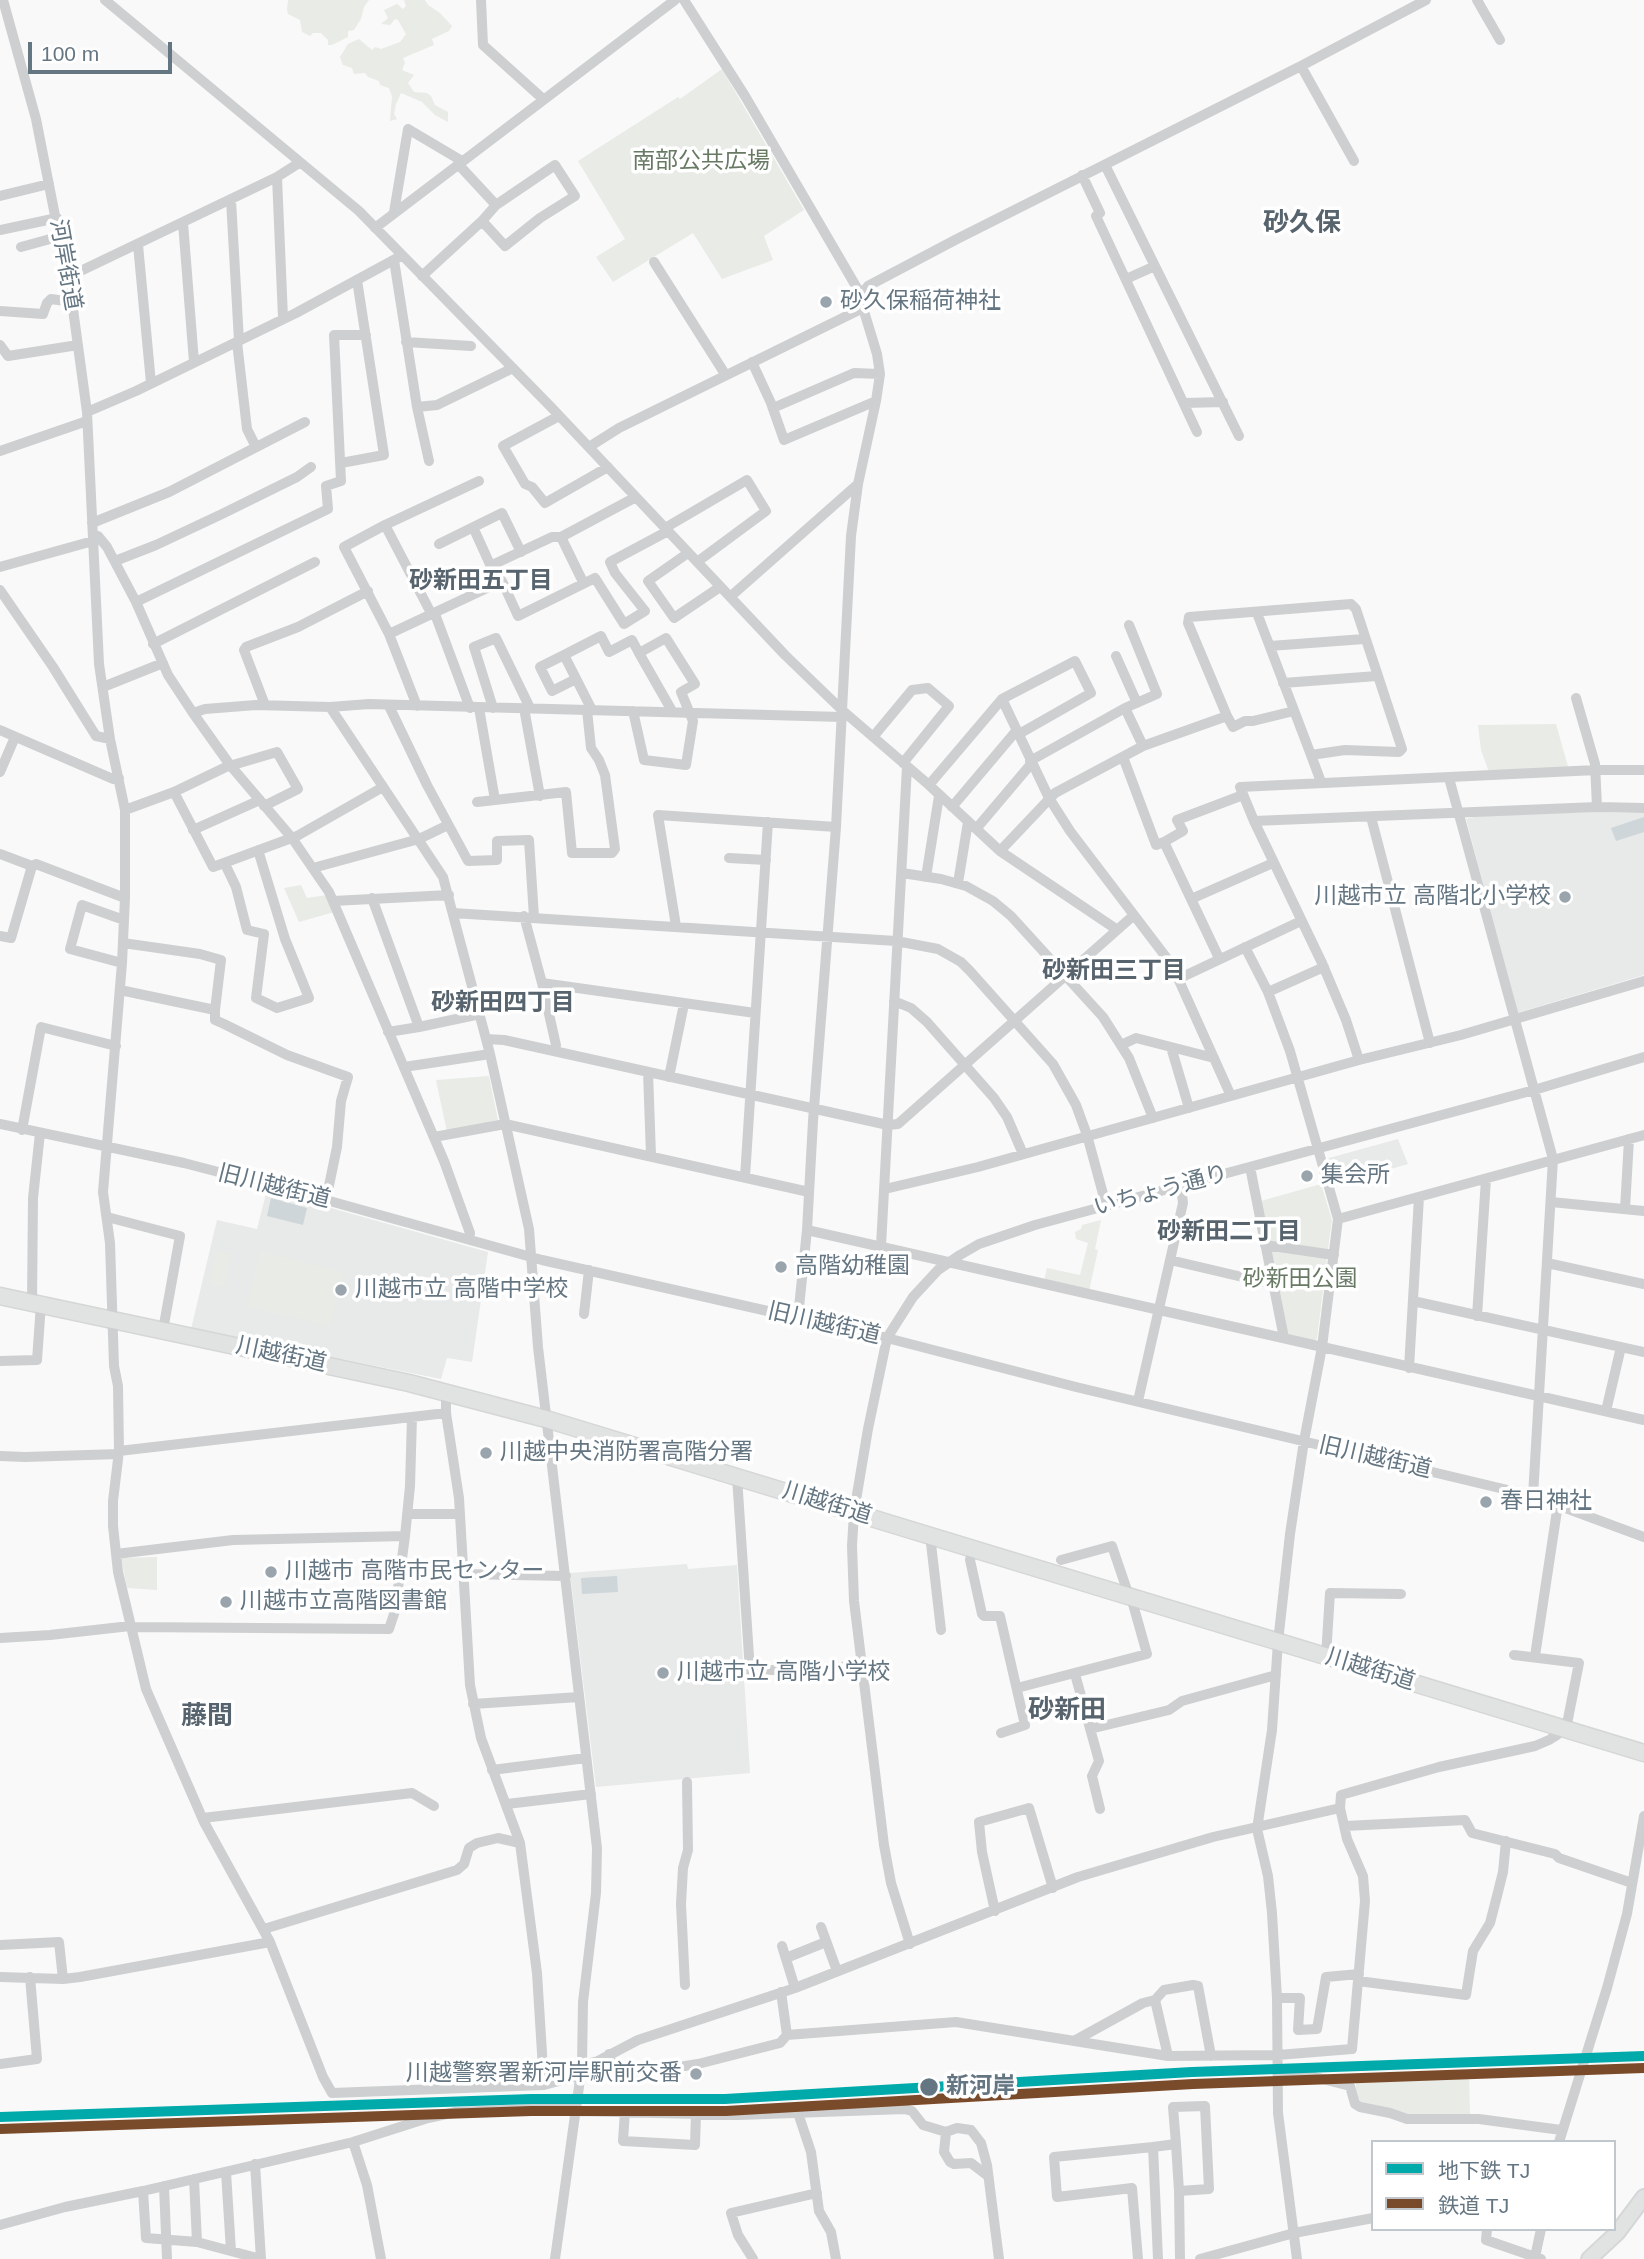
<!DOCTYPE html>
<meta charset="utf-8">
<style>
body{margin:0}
#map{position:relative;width:1644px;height:2259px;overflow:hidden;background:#f9f9f9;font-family:Arial,"Noto Sans JP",sans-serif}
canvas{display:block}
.legend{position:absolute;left:1371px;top:2140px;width:245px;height:91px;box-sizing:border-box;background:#fff;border:2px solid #c1c8cd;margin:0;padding:9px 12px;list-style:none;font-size:21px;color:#657683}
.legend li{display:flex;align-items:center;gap:14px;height:35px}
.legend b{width:35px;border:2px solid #c1c8cd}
.scale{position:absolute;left:28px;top:42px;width:144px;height:32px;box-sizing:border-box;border:4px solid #657683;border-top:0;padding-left:9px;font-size:21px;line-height:24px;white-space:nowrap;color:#657683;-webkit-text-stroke:5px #fff;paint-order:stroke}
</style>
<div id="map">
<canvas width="1644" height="2259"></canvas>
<ul class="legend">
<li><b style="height:9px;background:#01aaaa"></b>地下鉄 TJ</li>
<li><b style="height:9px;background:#7a4b2a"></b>鉄道 TJ</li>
</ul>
<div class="scale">100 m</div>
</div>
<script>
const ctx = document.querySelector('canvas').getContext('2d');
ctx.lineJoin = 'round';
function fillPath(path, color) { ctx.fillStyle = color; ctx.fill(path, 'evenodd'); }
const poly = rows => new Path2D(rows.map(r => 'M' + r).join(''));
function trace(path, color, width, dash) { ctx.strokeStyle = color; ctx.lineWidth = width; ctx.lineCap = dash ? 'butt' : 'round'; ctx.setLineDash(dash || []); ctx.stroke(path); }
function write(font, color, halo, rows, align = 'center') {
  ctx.font = font + ' Arial,"Noto Sans JP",sans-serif'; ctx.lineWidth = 7; ctx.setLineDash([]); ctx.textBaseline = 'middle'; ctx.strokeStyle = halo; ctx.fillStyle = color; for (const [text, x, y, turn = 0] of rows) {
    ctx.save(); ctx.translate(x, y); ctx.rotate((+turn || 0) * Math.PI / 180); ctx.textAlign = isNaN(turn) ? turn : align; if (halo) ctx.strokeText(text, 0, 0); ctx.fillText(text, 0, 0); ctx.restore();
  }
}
fillPath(poly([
 [1591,812,1644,813,1644,975,1517,1013,1466,819,1478,816],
 [1398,1139,1408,1164,1334,1186,1327,1161,1329,1158],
 [267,1190,488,1252,472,1362,447,1358,441,1379,191,1329,217,1220,257,1229],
 [687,1564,688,1569,737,1565,750,1773,596,1787,570,1573]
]), '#e8e9e9');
fillPath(poly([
 [288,0,369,0,364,7,361,19,354,30,348,31,348,37,332,45,328,45,328,40,321,33,313,33,310,36,302,32,300,20,288,14,287,10],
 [404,0,425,0,428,5,440,13,452,26,449,31,432,39,434,45,403,58,405,63,402,70,414,75,408,83,414,92,427,93,431,96,435,105,448,112,448,122,435,115,422,102,401,93,396,104,394,114,397,119,390,121,392,96,389,88,380,85,379,81,368,77,365,73,354,74,352,68,343,65,340,57,348,44,359,39,372,50,375,47,381,49,400,42,406,34,398,20,395,19,390,25,381,24,388,18,384,10,397,4,403,9,406,6],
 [722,69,804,210,764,236,773,260,722,279,693,233,613,282,596,257,625,239,578,161,678,97,680,99],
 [1556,724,1569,770,1489,772,1481,750,1478,725],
 [301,885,307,898,327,895,334,912,299,922,284,888],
 [489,1076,498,1120,447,1132,436,1080],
 [1321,1184,1332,1220,1328,1249,1326,1251,1269,1243,1261,1201],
 [1101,1220,1095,1249,1098,1250,1089,1291,1044,1281,1047,1268,1080,1275,1088,1243,1076,1239,1075,1232,1081,1229,1082,1225],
 [1272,1250,1327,1258,1317,1339,1313,1341,1287,1335,1270,1252],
 [260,1251,344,1272,330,1326,247,1307],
 [215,1252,230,1254,225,1287,210,1285],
 [157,1557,157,1590,127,1588,121,1558],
 [1469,2072,1470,2115,1406,2115,1360,2104,1356,2091,1356,2075]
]), '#e8ebe6');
fillPath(poly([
 [1644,817,1644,832,1616,841,1611,828],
 [271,1198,307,1208,303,1225,267,1216],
 [617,1576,618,1592,582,1594,581,1578]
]), '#ced6d9');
const major = poly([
 [1589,2259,1617,2233,1644,2197]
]);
const highway = poly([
 [0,1296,409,1383,546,1419,1644,1753]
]);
trace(major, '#d5d6d7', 18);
trace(highway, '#d5d6d6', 19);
trace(poly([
 [3,0,36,119,72,302,87,412,99,664,110,739,125,810,125,898,122,963,103,1192,110,1243,114,1366,118,1386,119,1451,113,1501,113,1526,118,1572,146,1689,204,1822,270,1942,323,2077,332,2093,544,2085,581,2075],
 [105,0,359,211,550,406,785,655,843,711,929,785,1000,851,1116,929],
 [481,0,483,45,543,99],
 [684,0,745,96,857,288,863,293],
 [1477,0,1500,40],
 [1301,66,1354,161],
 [458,164,496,205],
 [1105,165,1239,436],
 [1082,175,1100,213,1096,216,1197,432],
 [277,177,283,318],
 [0,196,49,184],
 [231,200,239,341],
 [394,212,408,129,462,161],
 [183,223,194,362],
 [375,228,675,0],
 [0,230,57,218],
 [138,245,151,383],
 [21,247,61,236],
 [394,260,417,407,437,405,513,368],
 [654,262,725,374],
 [422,276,482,221,496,205,555,165,575,196,540,218,505,246,482,221],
 [68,277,277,177,299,163],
 [1126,279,1155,266],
 [0,311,43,314,47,303,51,299,72,302],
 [237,342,247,429,256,447],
 [406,342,471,346],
 [0,345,8,356,78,345],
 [752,362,771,403,784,440,876,401],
 [1185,403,1223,402],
 [417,407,429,461],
 [773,408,854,373,880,374],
 [87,412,136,391,296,313,401,256],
 [559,416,503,446,525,484,532,487,545,503,608,467],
 [589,447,619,428,863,308],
 [0,451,87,421],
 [341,463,384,455,357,280],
 [92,523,169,492,305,422],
 [385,525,432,615],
 [473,527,498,582],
 [665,528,747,480,766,511,697,562],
 [93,536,98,536,107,547,136,602,168,675,193,713,230,765,292,838,329,892,444,1161,470,1233,469,1239],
 [561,537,583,582],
 [439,544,502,513,521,552],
 [688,553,648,581,674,618,720,587],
 [115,561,156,545,222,514,297,477,311,467],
 [490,566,552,537,561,537,636,497],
 [0,567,93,541],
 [0,590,53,667,96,736,110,739],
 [730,597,858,484],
 [136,602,328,509,326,486,341,481,334,335,366,335],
 [435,614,470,708],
 [389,634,502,581,518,616,595,578,624,624,645,611,615,573,610,562,668,531],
 [153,644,315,562],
 [1270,646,1364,639],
 [564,655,540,667,552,691,576,679],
 [1116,656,1137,703],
 [1283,683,1377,676],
 [103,687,163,663],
 [1576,698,1595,764,1597,807],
 [1002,699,1049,798,1070,831,1172,965,1231,1096],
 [265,705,244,650,246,647,298,627,368,591],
 [389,706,427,785,468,861,497,860,497,841,529,840,534,917],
 [417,706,389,634,344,547,385,525,479,481],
 [330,707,443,877,490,1054,529,1229,538,1347,597,1848,596,1893,583,2002,582,2065,555,2259],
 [479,708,495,800],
 [493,708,474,647,496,638,530,708],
 [524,708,540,796],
 [1125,708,1157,694,1129,625],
 [592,710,564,655,601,636,609,652,632,640,639,653],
 [633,711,644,760,686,765,693,721,681,692,695,684,666,638,639,653,672,711],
 [193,713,205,709,256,705,330,707,369,704,842,717],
 [1227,716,1233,727,1245,721,1253,721,1294,711],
 [0,730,113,779,119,778],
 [873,737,912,690,928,688,949,706,903,763],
 [1311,755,1321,782],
 [1123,757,1156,845,1164,842,1219,958],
 [1030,761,1125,708,1143,746],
 [0,772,15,737],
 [1449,778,1553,1159,1533,1496],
 [929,785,1002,699,1075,661,1091,693,1019,734],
 [174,792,213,867,297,836,383,787],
 [477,802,566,792,572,853,612,853,615,849,605,775,599,760,591,748,587,710],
 [952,807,1017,730],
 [125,810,174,792,226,767,277,752,298,789,264,806],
 [1371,817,1430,1043],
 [1254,821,1597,807,1644,808],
 [976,829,1031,764],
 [193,830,260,800],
 [1164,842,1183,831,1177,820,1243,795],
 [1000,851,1055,793,1143,746,1227,716,1188,623,1189,617,1351,604,1356,609,1402,749,1399,752,1345,750,1311,755,1257,613],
 [0,854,32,866,36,864,125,898],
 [729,858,766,860],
 [225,864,236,887,247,930,264,934,256,998,277,1008,309,998,285,939,258,850],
 [313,868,419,839,448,825],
 [902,873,941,879,966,886,993,901,1011,916,1103,1017,1129,1058,1153,1118],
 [926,877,939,796],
 [958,883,968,822],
 [372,898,419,1027,388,1032],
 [1191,899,1273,863],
 [333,901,449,895],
 [453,913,896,941,938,949,961,962,970,971,1053,1064,1076,1105,1087,1135,1106,1205],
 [524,916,542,983,556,1045,555,1051],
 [676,926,658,815,836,827],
 [0,936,11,938,32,866],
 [123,943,200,954,221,960,215,1010],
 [1245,947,1268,992,1290,1051,1338,1219,1322,1347,1304,1441,1290,1534,1278,1642,1272,1730,1257,1829,1268,1876,1272,1913,1277,1998,1278,2113,1297,2259],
 [122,963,70,949,82,905,124,920],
 [1178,979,1301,921],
 [542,983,755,1013],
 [120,990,215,1010,215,1020,224,1024,287,1055,348,1077,341,1101,337,1147,326,1200],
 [1268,992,1324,967],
 [894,1001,911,1008,927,1022,994,1098,1007,1117,1023,1154],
 [419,1027,480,1014],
 [486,1039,504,1040,888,1125,898,1124,1134,915],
 [1121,1045,1136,1038,1214,1058],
 [1171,1047,1189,1108],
 [1359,1060,1346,1020,1322,963,1254,821,1240,787,1596,770,1644,770],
 [404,1067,490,1054],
 [648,1072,651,1155],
 [669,1077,684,1004],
 [0,1124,184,1163,326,1200,542,1260,887,1338,1076,1387,1533,1496,1644,1537],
 [22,1130,41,1027,116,1046],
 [434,1137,505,1124,809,1192],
 [1250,1167,1284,1338],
 [745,1177,768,822],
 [885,1189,978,1167,1359,1060,1461,1035,1644,981],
 [1551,1202,1644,1211],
 [1625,1209,1629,1139],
 [107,1217,180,1236,163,1330],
 [1338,1219,1644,1135],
 [807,1230,1644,1420],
 [1265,1245,1334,1255],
 [881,1246,907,767],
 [1170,1260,1272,1284],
 [1547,1263,1644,1284],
 [1413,1301,1644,1352],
 [32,1303,33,1198,40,1133],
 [584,1314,589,1270],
 [1477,1316,1486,1179],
 [798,1317,807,1230,813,1121,836,827,851,536,858,484,876,401,880,374,877,354,863,308,863,293,868,286,957,239,1301,66,1426,0],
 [0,1361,37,1360,41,1304],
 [1409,1368,1419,1197],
 [446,1392,446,1413,459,1498,470,1685,481,1738,520,1843,537,1973,544,2085],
 [1138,1401,1183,1203,1181,1186],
 [1606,1411,1621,1347],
 [119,1451,446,1413],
 [0,1456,25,1457,119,1454],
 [737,1477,750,1671,862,1666],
 [407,1514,460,1514],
 [930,1535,941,1630],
 [973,1548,970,1560,982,1614,984,1616,1000,1616,1025,1725,1001,1733],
 [116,1554,233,1540,405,1536],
 [1061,1560,1112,1546,1129,1596],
 [463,1574,566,1576],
 [130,1627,389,1629,395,1611,405,1536,410,1486,412,1417],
 [0,1638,50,1635,130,1626],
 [1514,1655,1579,1663,1566,1729],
 [1326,1656,1330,1593,1401,1594],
 [1535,1656,1558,1504],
 [1075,1674,1099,1761,1092,1776,1100,1809],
 [1017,1688,1147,1654,1131,1597],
 [473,1704,579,1697],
 [1090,1729,1169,1710,1182,1701,1276,1675],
 [492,1770,586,1758],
 [507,1804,591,1794],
 [203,1818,412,1793,434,1806],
 [1345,1826,1465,1820,1472,1833,1555,1854,1559,1858,1632,1883],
 [995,1911,982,1852,979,1822,1029,1808,1053,1888],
 [821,1927,837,1971],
 [264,1929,457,1870,464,1864,469,1848,477,1843,498,1838,520,1843],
 [910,1944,891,1883,884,1845,854,1601,852,1546,854,1512,868,1429,887,1338,913,1297,938,1270,960,1255,979,1244,1035,1225,1534,1090,1644,1057],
 [0,1945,59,1942,63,1979],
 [782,1946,795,1988],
 [786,1958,826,1942],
 [0,1977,63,1979,80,1977,270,1942],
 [1358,1981,1466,1995,1473,1951,1490,1923,1497,1896,1503,1872,1506,1841],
 [685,1985,681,1904,683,1868,688,1850,687,1782],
 [1277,1998,1300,1998,1298,2030,1317,2029,1326,1977,1359,1974],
 [1155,2000,1168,2056],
 [787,2035,956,2022,1168,2056,1278,2055,1352,2049,1365,1901,1363,1876,1347,1839,1340,1808],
 [1074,2041,1143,2003,1155,2000,1164,1990,1193,1985,1198,1986,1211,2056],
 [609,2054,616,2075,621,2076,698,2064,780,2043,787,2035,781,1992],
 [0,2064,37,2059,30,1977],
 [582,2065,598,2061,638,2040,795,1988,1078,1877,1213,1837,1340,1808,1341,1795,1439,1767,1535,1746,1549,1740,1557,1735,1561,1728],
 [1278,2077,1311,2076,1350,2086,1355,2104,1360,2107,1390,2113,1407,2119,1479,2119,1561,2130],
 [576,2111,739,2115,904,2109,912,2111,923,2125,946,2132],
 [625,2111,623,2141,695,2145,696,2114],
 [798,2113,811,2152,819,2211,831,2232,836,2259],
 [353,2142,367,2185,381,2259],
 [1559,2142,1607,1988,1627,1914,1644,1816],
 [1176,2144,1173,2107,1205,2106,1209,2189,1179,2191],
 [1153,2147,1176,2144,1179,2191,1180,2259],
 [255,2164,261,2259],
 [226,2172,231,2251],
 [988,2176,971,2163,954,2164,950,2162,944,2152,946,2132,957,2128,971,2130,981,2143,987,2165,999,2259],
 [194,2179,197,2242],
 [164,2186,167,2259],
 [143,2191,146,2238,197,2242,261,2259],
 [0,2225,65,2207,143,2191,353,2142,428,2118,456,2112,576,2107],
 [1487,2229,1486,2240,1541,2259],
 [1535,2257,1541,2229],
 [753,2259,738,2235,731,2213,817,2193],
 [1138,2259,1132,2188,1057,2197,1054,2157,1153,2147,1158,2259],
 [1200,2259,1294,2233,1373,2218]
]), '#cecfd0', 10);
trace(major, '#e1e2e2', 14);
trace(highway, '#e1e2e2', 16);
trace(poly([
 [0,2129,531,2111,726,2111,1193,2084,1644,2068]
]), '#7a4b2a', 10);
trace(poly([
 [0,2117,531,2099,725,2099,1192,2072,1644,2056]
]), '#01aaaa', 10);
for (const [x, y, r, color] of [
 [826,302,7,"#99a4ac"],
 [1565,897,7,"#99a4ac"],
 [1307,1176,7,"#99a4ac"],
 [781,1267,7,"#99a4ac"],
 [341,1290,7,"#99a4ac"],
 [486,1453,7,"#99a4ac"],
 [1486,1502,7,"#99a4ac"],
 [271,1572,7,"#99a4ac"],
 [226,1602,7,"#99a4ac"],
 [663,1673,7,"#99a4ac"],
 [696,2074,7,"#99a4ac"],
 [929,2087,10,"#657683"]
]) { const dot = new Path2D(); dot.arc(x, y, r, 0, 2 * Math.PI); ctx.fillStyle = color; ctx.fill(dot); trace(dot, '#fff', 2.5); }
write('23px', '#687a64', '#fff', [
 ["南部公共広場",701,162],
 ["砂新田公園",1300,1280]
]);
write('23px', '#657683', '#fff', [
 ["河岸街道",65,265,80],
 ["旧川越街道",274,1187,14],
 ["いちょう通り",1161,1191,-15],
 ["旧川越街道",824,1324,13],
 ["川越街道",281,1355,12],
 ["旧川越街道",1375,1458,13],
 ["川越街道",827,1504,17],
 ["川越街道",1370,1670,17]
]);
write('23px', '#657683', '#fff', [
 ["砂久保稲荷神社",840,302],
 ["川越市立 高階北小学校",1551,897,"right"],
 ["集会所",1321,1176],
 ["高階幼稚園",795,1267],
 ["川越市立 高階中学校",355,1290],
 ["川越中央消防署高階分署",500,1453],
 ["春日神社",1500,1502],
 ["川越市 高階市民センター",285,1572],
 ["川越市立高階図書館",240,1602],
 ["川越市立 高階小学校",677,1673],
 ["川越警察署新河岸駅前交番",682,2074,"right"]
], 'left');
write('bold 23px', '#657683', '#fff', [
 ["新河岸",946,2087]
], 'left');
write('bold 24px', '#57646e', '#fff', [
 ["砂新田五丁目",481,581],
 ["砂新田三丁目",1114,971],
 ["砂新田四丁目",503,1003],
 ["砂新田二丁目",1229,1232]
]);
write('bold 26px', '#57646e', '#fff', [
 ["砂久保",1302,224],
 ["砂新田",1067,1711],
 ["藤間",207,1717]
]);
</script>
